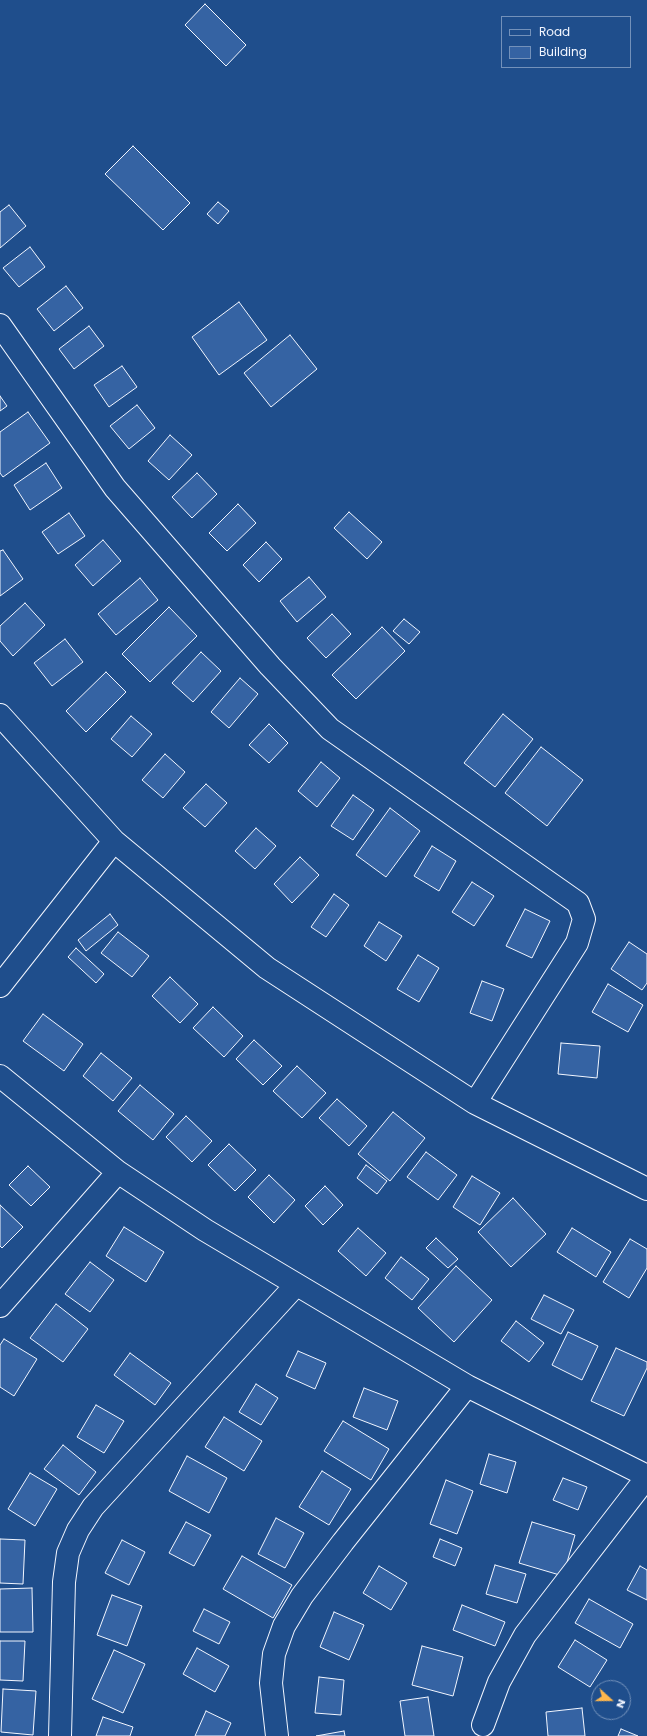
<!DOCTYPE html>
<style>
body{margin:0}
#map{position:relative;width:647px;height:1736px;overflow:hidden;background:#1f4e8c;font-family:Poppins,sans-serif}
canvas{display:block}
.legend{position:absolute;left:501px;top:16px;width:130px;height:52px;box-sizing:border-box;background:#1f4e8c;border:1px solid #7391ba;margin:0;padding:5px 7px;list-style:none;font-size:12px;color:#f2f6ff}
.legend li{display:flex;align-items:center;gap:8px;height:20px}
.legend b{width:20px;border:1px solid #7391ba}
.north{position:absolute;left:591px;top:1680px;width:40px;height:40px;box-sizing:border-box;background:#1f4e8c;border:1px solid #7391ba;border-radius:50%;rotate:111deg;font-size:11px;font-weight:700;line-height:16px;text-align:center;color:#f2f6ff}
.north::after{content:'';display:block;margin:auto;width:14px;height:18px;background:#ffb74d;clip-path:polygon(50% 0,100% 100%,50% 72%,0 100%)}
</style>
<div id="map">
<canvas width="647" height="1736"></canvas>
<ul class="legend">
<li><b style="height:5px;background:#1f4e8c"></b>Road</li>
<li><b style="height:11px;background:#3563a3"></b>Building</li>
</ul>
<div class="north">N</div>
</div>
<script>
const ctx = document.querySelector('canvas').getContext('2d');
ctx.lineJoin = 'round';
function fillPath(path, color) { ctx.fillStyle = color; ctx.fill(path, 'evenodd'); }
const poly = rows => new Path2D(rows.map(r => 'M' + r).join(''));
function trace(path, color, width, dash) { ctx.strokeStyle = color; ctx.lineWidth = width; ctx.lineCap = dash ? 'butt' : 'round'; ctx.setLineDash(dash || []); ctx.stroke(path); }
const building = poly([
 [205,4,246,45,226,66,185,25,205,4],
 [133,146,190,203,163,230,105,174,133,146],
 [218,202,229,211,218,224,207,214,218,202],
 [9,205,26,226,0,248,0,212,9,205],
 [30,247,45,267,19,287,3,268,30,247],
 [66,286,83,308,54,331,37,309,66,286],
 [239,302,267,340,219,375,192,337,239,302],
 [89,326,104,346,74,369,59,349,89,326],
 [290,335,317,369,271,407,244,373,290,335],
 [122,366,137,387,109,407,94,385,122,366],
 [0,396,7,406,0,411,0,396],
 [137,405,155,428,129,449,110,426,137,405],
 [28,412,50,443,3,477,0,473,0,432,28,412],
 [170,435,192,455,169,480,148,461,170,435],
 [46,463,62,488,30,510,14,485,46,463],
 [197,473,217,494,192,518,172,497,197,473],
 [238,504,256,523,227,551,209,533,238,504],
 [349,512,382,542,367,559,334,528,349,512],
 [69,513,85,536,58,554,42,532,69,513],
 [103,540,121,561,93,586,75,565,103,540],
 [266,542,282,559,259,582,243,565,266,542],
 [3,550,23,579,0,596,0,551,3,550],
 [309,577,326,597,297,622,280,601,309,577],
 [140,578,158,600,116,635,98,614,140,578],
 [25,603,45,625,13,656,0,641,0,626,25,603],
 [169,607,197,636,150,682,122,654,169,607],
 [332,614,351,634,326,658,307,638,332,614],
 [404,619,420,632,409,644,393,631,404,619],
 [382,627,405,651,356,699,332,675,382,627],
 [65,639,83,662,52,686,34,663,65,639],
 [201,652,221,671,193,702,172,683,201,652],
 [106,672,126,692,86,732,66,711,106,672],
 [240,678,258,694,229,728,211,712,240,678],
 [503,714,533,739,495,787,464,763,503,714],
 [131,716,152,734,132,757,111,739,131,716],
 [269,724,288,743,269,763,249,745,269,724],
 [541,747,583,780,547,826,505,793,541,747],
 [165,754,185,772,163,798,142,780,165,754],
 [321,762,340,778,317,807,298,791,321,762],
 [206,784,227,803,205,827,183,808,206,784],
 [353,795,374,810,353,840,331,826,353,795],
 [390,808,420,831,386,877,356,855,390,808],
 [256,828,276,846,255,869,235,851,256,828],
 [432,846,456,861,439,891,414,876,432,846],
 [300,857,319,875,292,903,274,884,300,857],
 [472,882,494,896,474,926,452,912,472,882],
 [334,894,349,905,326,937,311,927,334,894],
 [525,909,550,921,532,958,506,946,525,909],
 [110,914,118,925,86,951,78,940,110,914],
 [379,922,402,936,386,961,364,946,379,922],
 [118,932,149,956,132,977,101,953,118,932],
 [629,942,647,954,647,983,642,990,611,969,629,942],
 [76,948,104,974,96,983,68,957,76,948],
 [418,955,439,968,419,1002,397,989,418,955],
 [170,977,198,1004,180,1023,152,996,170,977],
 [482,981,504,989,492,1021,470,1013,482,981],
 [608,984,643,1005,628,1032,592,1012,608,984],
 [213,1007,243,1036,224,1057,193,1028,213,1007],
 [43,1014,83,1044,64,1071,23,1041,43,1014],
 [254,1040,282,1066,263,1085,236,1059,254,1040],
 [561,1043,600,1046,597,1078,558,1074,561,1043],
 [101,1053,132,1078,113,1101,83,1076,101,1053],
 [297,1066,326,1093,302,1118,273,1091,297,1066],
 [140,1085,174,1114,153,1140,118,1111,140,1085],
 [337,1099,367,1126,349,1146,319,1118,337,1099],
 [393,1112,425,1138,390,1181,358,1154,393,1112],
 [186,1116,212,1141,192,1162,166,1137,186,1116],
 [229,1144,256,1170,235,1191,208,1165,229,1144],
 [426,1152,457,1175,438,1200,407,1177,426,1152],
 [366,1165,387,1181,377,1194,357,1178,366,1165],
 [28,1166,50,1187,31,1206,9,1185,28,1166],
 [269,1175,295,1200,274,1223,248,1197,269,1175],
 [472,1176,500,1193,480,1225,453,1207,472,1176],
 [325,1186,343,1205,323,1225,305,1206,325,1186],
 [513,1198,546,1234,511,1267,478,1232,513,1198],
 [0,1205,23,1227,2,1248,0,1246,0,1205],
 [124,1227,164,1252,146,1282,106,1256,124,1227],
 [358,1228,386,1253,366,1276,338,1251,358,1228],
 [572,1228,611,1252,596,1277,557,1252,572,1228],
 [436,1238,458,1259,448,1268,426,1248,436,1238],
 [630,1239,647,1249,647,1268,629,1298,603,1282,630,1239],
 [401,1257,429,1279,412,1300,385,1278,401,1257],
 [90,1262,114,1280,90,1312,65,1294,90,1262],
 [456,1266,492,1300,454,1342,418,1308,456,1266],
 [544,1295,574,1310,561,1334,531,1319,544,1295],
 [56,1304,88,1329,63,1362,30,1338,56,1304],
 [516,1321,544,1343,529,1362,501,1341,516,1321],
 [568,1332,598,1346,582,1380,552,1365,568,1332],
 [4,1339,37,1359,14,1396,0,1387,0,1345,4,1339],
 [616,1348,647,1362,647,1368,624,1416,591,1401,616,1348],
 [298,1351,326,1363,315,1389,286,1376,298,1351],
 [130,1353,171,1383,155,1405,114,1375,130,1353],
 [256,1384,278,1398,261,1425,239,1412,256,1384],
 [364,1388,398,1401,387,1430,353,1417,364,1388],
 [96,1405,124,1421,104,1453,77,1437,96,1405],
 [224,1417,262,1441,244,1471,205,1447,224,1417],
 [343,1421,389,1449,371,1480,324,1451,343,1421],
 [63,1445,96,1472,79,1495,44,1469,63,1445],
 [489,1454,516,1462,507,1493,480,1484,489,1454],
 [187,1456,227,1478,209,1513,169,1491,187,1456],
 [322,1471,351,1489,329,1525,299,1507,322,1471],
 [30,1473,57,1489,35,1526,8,1509,30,1473],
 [563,1478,587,1487,578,1510,553,1500,563,1478],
 [446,1480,473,1491,457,1534,430,1524,446,1480],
 [276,1518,304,1533,285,1568,258,1554,276,1518],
 [186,1522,211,1535,194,1566,169,1553,186,1522],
 [532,1522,575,1535,563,1576,519,1563,532,1522],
 [0,1539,25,1540,23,1584,0,1583,0,1539],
 [440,1539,462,1548,455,1566,433,1557,440,1539],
 [122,1540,145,1552,129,1585,105,1573,122,1540],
 [242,1556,292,1585,273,1618,223,1589,242,1556],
 [495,1565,526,1574,517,1603,486,1594,495,1565],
 [379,1566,407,1583,391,1610,363,1593,379,1566],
 [640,1566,647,1570,647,1600,627,1590,640,1566],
 [32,1588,33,1632,0,1632,0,1589,32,1588],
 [112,1595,142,1606,127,1646,97,1635,112,1595],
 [589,1599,633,1624,620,1648,575,1623,589,1599],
 [462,1605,505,1622,495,1646,453,1630,462,1605],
 [204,1609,230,1622,219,1644,193,1631,204,1609],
 [334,1612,364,1625,349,1660,320,1647,334,1612],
 [575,1640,607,1660,590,1687,558,1667,575,1640],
 [0,1641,25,1641,23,1681,0,1680,0,1641],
 [422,1646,463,1657,453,1696,412,1685,422,1646],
 [197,1648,229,1666,215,1692,183,1674,197,1648],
 [114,1650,145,1664,123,1713,92,1699,114,1650],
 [319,1677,344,1680,341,1715,315,1713,319,1677],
 [3,1689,36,1691,33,1735,1,1732,3,1689],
 [428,1697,434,1736,405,1736,400,1701,428,1697],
 [582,1708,585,1736,548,1736,546,1712,582,1708],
 [206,1711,231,1723,225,1736,195,1736,206,1711],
 [103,1717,133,1727,130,1736,96,1736,103,1717],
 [621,1729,638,1736,618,1736,621,1729],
 [344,1731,345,1736,316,1736,344,1731]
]);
fillPath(building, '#3563a3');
trace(building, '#f2f6ff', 1);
const street = poly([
 [0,325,115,488,270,666,330,729,578,903,584,919,577,943,475,1103],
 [0,715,114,841,267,968,475,1103,647,1189],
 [0,986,114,841],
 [0,1076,118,1172,205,1230,467,1386],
 [0,1306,118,1172],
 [483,1725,499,1682,525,1635,647,1477],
 [60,1736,64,1582,68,1553,78,1530,93,1507,296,1285],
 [277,1736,271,1683,274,1654,284,1626,302,1596,343,1542,467,1386,647,1476]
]);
trace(street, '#f2f6ff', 24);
trace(street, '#1f4e8c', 22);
</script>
